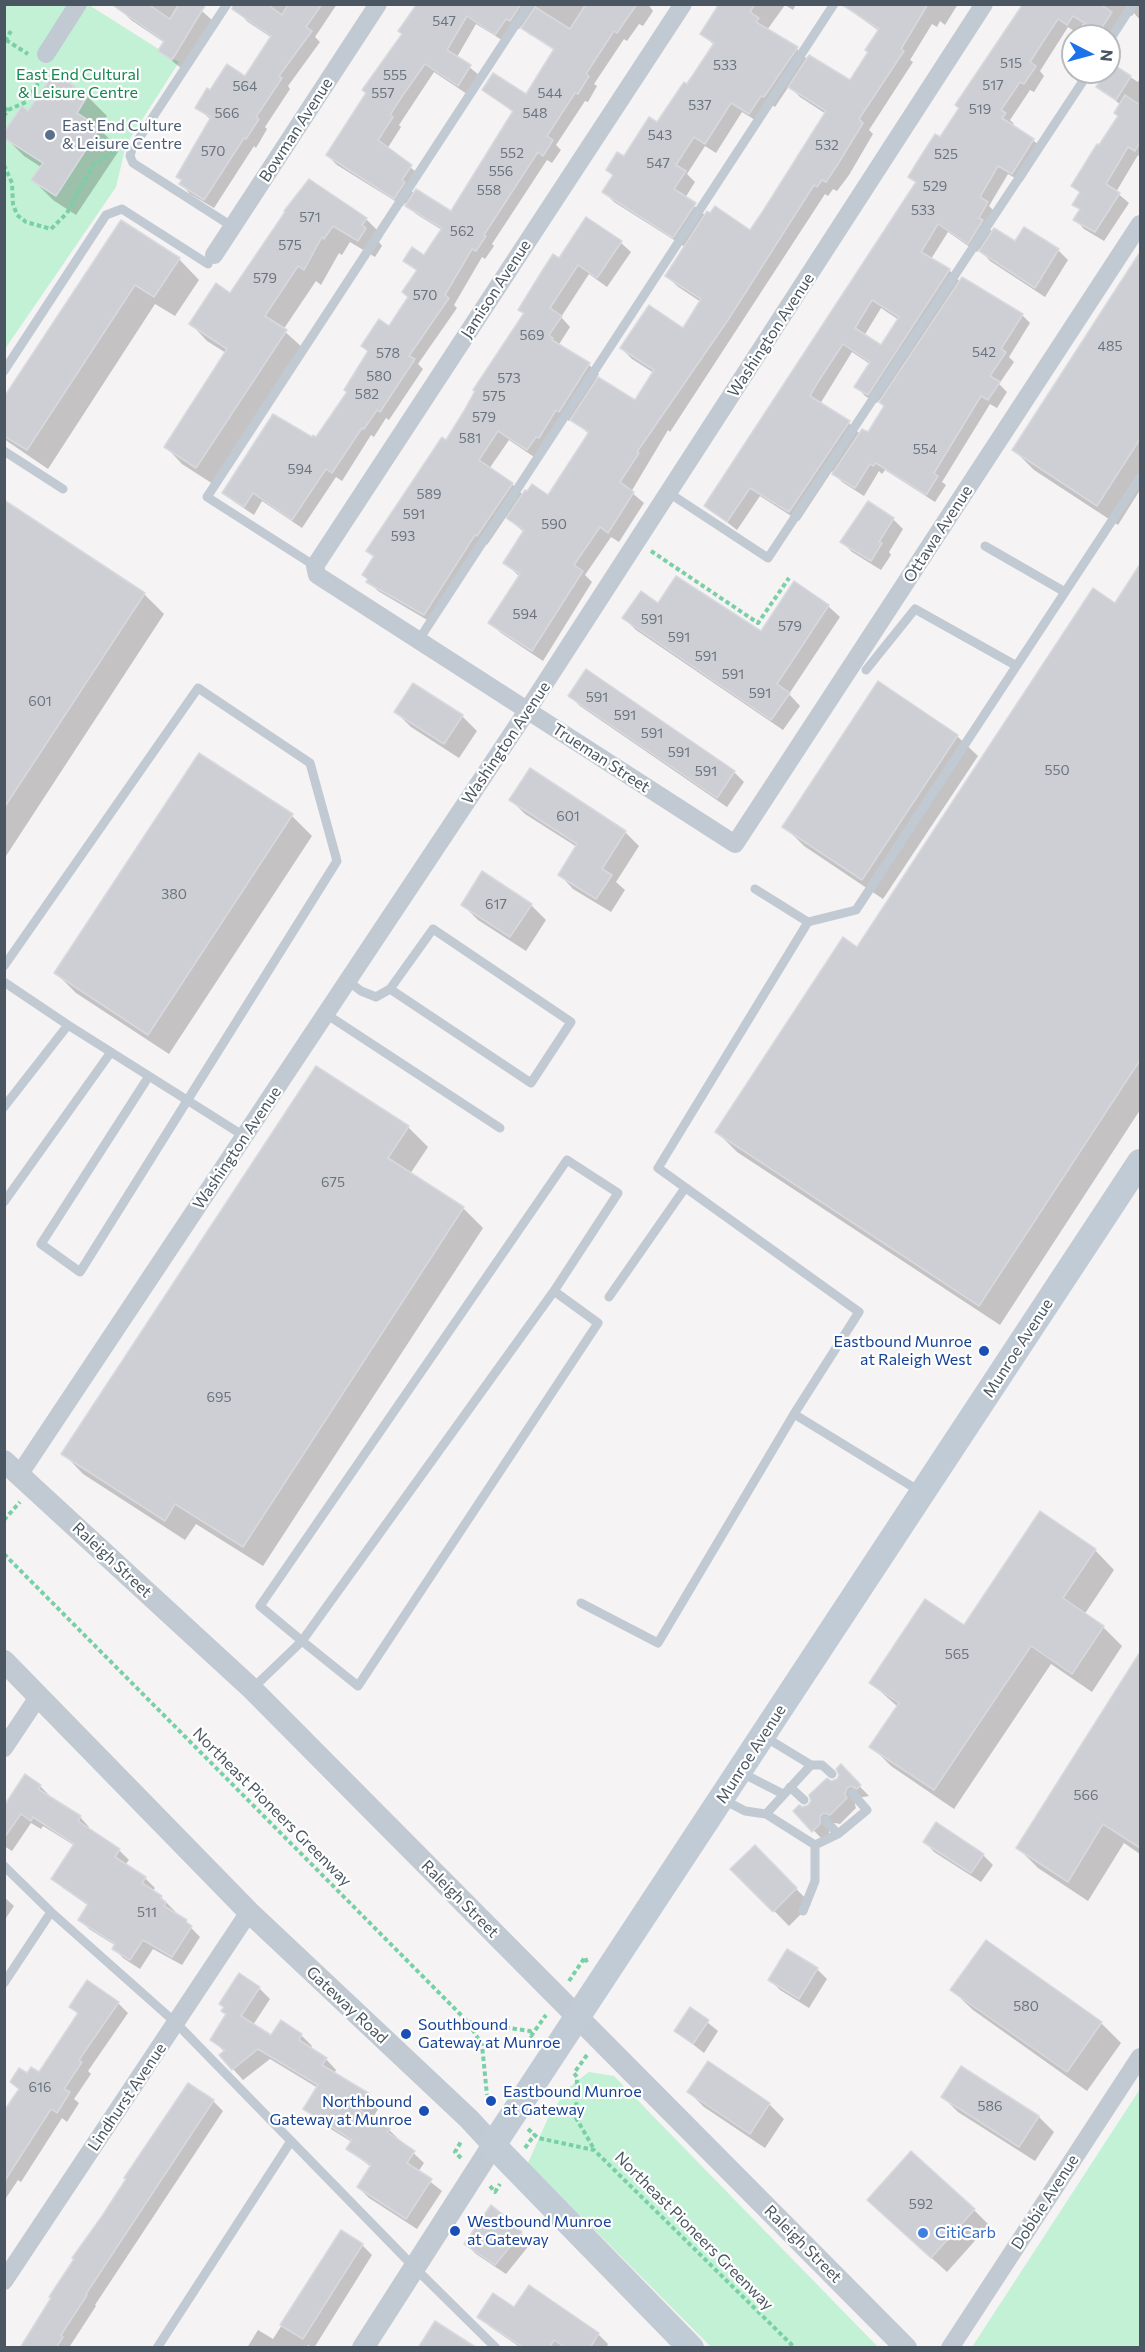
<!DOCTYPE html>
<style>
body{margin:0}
#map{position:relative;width:1145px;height:2352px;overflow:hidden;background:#f5f3f3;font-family:Commissioner,sans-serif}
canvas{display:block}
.frame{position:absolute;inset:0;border:6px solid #4a5661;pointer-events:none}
.north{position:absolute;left:1061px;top:24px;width:60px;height:60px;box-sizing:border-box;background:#fff;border:2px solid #b7bbc0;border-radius:50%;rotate:96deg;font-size:16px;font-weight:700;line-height:24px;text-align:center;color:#4a5661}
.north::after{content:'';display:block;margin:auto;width:21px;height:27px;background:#1a73e8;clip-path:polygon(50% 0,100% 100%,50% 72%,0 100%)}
</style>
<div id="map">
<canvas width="1145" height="2352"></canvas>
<div class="frame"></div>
<div class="north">N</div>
</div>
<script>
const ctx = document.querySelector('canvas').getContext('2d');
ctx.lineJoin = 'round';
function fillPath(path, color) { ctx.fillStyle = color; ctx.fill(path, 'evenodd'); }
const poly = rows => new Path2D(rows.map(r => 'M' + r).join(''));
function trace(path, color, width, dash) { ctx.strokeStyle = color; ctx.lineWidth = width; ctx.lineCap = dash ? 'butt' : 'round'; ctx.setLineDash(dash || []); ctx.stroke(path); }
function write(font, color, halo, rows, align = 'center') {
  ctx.font = font + ' Commissioner,sans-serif'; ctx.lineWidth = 4.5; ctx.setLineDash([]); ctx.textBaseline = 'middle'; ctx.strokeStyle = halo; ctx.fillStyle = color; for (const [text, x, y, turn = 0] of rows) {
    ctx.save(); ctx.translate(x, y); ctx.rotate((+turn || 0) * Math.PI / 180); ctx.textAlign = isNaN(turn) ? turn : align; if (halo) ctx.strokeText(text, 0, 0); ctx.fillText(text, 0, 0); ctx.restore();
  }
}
fillPath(poly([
 [5,5,89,5,179,62,126,145,116,187,5,349],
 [589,2072,614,2076,878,2347,711,2347,528,2163,549,2116,568,2088],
 [1140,2089,1140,2347,972,2347]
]), '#c3f1d5');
fillPath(poly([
 [125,4,194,4,212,20,182,69,160,51,165,43,131,20,121,10],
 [244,4,337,4,315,37,320,42,288,86,290,89,265,127,267,129,256,148,254,146,214,208,190,194,181,184,183,181,178,176,211,120,197,107,210,92,246,78,272,38,248,22,238,12],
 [424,4,648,4,653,11,643,26,639,24,627,41,624,39,594,84,597,86,588,102,585,101,556,145,561,150,552,163,547,160,492,244,494,246,485,259,482,257,454,305,457,308,418,364,423,369,389,420,386,418,374,437,371,435,342,481,336,477,302,528,262,501,254,515,233,501,224,493,316,439,409,298,417,271,405,261,425,257,442,230,416,214,405,203,403,206,337,165,328,156],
 [476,24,505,42,515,27,519,29,521,26,531,36,531,33,561,52,560,55,532,37,555,52,526,97,484,89,514,113,452,213,415,194,410,190,420,175,387,149,401,127,399,125,434,72,467,94,479,75,457,57],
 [722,4,796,4,793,10,785,5,767,30,797,49,808,60,851,82,870,52,879,31,847,8,838,4,958,4,945,25,940,21,937,27,932,24,910,60,913,62,869,130,873,134,849,175,837,191,833,189,828,196,825,194,670,432,668,430,631,492,644,503,619,542,611,537,585,575,592,582,543,661,501,633,490,623,520,577,505,563,525,533,506,517,487,545,486,544,434,624,378,591,368,581,364,575,374,558,368,551,446,442,525,314,520,309,560,260,586,219,621,243,631,252,607,287,589,274,561,317,570,327,558,346,589,365,599,374,596,378,636,402,654,373,632,359,621,348,683,330,701,302,677,286,667,276,685,247,614,202,604,192,614,176,608,170,624,158,657,124,714,45,702,34],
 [789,86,800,97,826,114,750,232,706,216,685,198,695,182,687,174,705,146,716,153,742,112,760,123,772,105,775,107],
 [571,418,590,435,549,497,527,493,523,495,512,484,489,469,509,440,537,459,566,419,569,421],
 [1024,4,1140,4,1140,20,1134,13,1132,16,1126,12,1109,36,1103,36,1083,24,1077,33,1068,27,1040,71,1044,76,1034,92,1030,90,1010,120,1014,124,1012,126,1033,140,1043,149,1022,182,1008,174,989,206,996,213,987,227,993,232,1016,243,1058,250,1068,260,1045,297,990,261,979,249,977,252,948,232,931,259,950,271,960,282,1022,315,1030,323,1009,357,1014,362,999,384,1007,392,997,408,990,404,942,482,946,485,935,502,885,470,882,474,879,471,864,496,842,482,832,471,799,521,760,496,737,530,706,506,916,183,910,177,940,140],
 [881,308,899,320,882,347,864,336],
 [852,352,870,364,856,386,865,396,877,403,879,400,885,407,868,434,860,434,849,423,820,404],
 [1111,65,1138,82,1140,78,1140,157,1138,155,1116,192,1129,203,1104,241,1084,229,1075,219,1081,211,1074,205,1081,194,1073,186,1119,116,1121,105,1098,87],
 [87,96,107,116,99,129,120,149,76,215,53,200,33,180,41,167,24,156,4,136,29,113],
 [309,181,366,219,383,236,379,242,382,246,375,257,350,242,342,255,339,253,321,285,316,281,283,330,303,348,213,484,182,464,166,447,226,353,207,341,191,324,231,295],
 [121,222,179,259,199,280,175,316,155,304,48,469,4,439,4,399],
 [1140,255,1140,490,1118,525,1034,470,1014,450],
 [4,502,144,594,164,614,4,859],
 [868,503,893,519,903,529,889,552,891,555,881,570,852,552,842,542],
 [1140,567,1140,1110,1000,1325,737,1152,717,1132,858,949,1116,605],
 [658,605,761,633,828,606,840,617,789,694,800,706,783,730,636,630,624,618],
 [587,671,734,772,744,782,727,807,580,706,570,696],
 [878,683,957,736,978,756,883,899,804,846,784,826],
 [396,712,462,716,477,731,459,758,411,727],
 [200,756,292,816,312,836,169,1054,76,993,56,973],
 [511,800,625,832,639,846,616,882,625,890,611,912,573,889,560,875,577,847,525,814],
 [463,905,531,905,546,920,526,951,478,920],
 [408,1127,428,1147,410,1174,463,1208,483,1228,263,1566,196,1524,185,1540,83,1474,63,1453],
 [1095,1550,1114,1570,1084,1615,1103,1627,1122,1646,1092,1692,1051,1664,954,1809,891,1766,871,1746,898,1707,871,1683],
 [1140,1655,1140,1854,1124,1843,1088,1901,1038,1868,1018,1848],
 [841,1767,869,1796,857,1798,855,1805,856,1808,840,1824,835,1823,829,1825,829,1835,823,1840,795,1811,810,1806,831,1782,838,1780],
 [40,1786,50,1796,49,1797,80,1817,89,1827,88,1829,119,1850,129,1860,125,1865,145,1878,155,1888,152,1892,161,1897,200,1937,182,1965,153,1949,140,1969,123,1958,114,1948,116,1946,89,1929,80,1919,89,1906,63,1888,53,1879,75,1846,43,1826,41,1829,31,1823,12,1851,4,1846,4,1809],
 [925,1842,983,1855,993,1865,981,1882,934,1852],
 [755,1847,811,1904,789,1926,733,1869],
 [4,1897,14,1906,4,1921],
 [817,1969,827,1979,809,2008,780,1990,770,1980],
 [259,1988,270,1999,253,2025,272,2037,301,2035,312,2046,310,2049,326,2059,336,2070,334,2074,369,2095,380,2106,372,2119,389,2130,424,2163,418,2172,442,2191,417,2229,369,2198,358,2187,371,2167,348,2149,352,2142,316,2120,305,2109,318,2088,270,2059,243,2080,233,2069,225,2052,212,2040],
 [952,1990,1101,2023,1121,2043,1087,2091,973,2010],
 [118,2003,128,2013,88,2071,91,2074,74,2099,79,2103,67,2122,62,2118,21,2182,18,2180,4,2201,4,2124,20,2090,12,2082,28,2075,39,2074,79,2015,71,2007],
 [691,2009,718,2031,704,2053,676,2031],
 [708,2063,769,2104,784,2119,765,2148,704,2107,689,2092],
 [961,2068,1039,2117,1054,2132,1035,2161,958,2112,943,2097],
 [213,2101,223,2111,95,2305,96,2306,70,2346,72,2348,20,2348,127,2179],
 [974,2210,989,2225,947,2272,884,2215],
 [505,2218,531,2243,506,2274,476,2254,466,2244],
 [341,2232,362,2245,372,2255,314,2348,308,2345,306,2348,247,2348,258,2330,273,2339],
 [515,2309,598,2334,608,2344,606,2348,521,2348,489,2326,479,2316]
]), '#0003');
const building = poly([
 [111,4,148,4,170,19,179,4,206,4,172,60,158,51,164,41,111,4],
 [234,4,267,4,282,15,288,4,322,4,306,27,312,31,279,76,282,78,256,117,259,119,246,139,244,138,204,200,179,184,182,180,176,177,211,117,195,108,207,88,210,90,227,64,245,76,271,36,232,9,234,4],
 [417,4,521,4,510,21,506,19,495,35,467,16,447,50,471,65,458,86,425,64,403,95,390,115,393,117,378,140,412,165,402,180,405,182,394,199,326,155,366,93,362,90,402,34,398,31,417,4],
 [586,4,637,4,617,33,614,31,586,74,589,76,578,94,575,93,547,136,553,140,543,156,538,152,484,235,486,236,476,251,472,249,445,295,449,298,409,356,415,359,380,412,377,410,364,429,362,428,332,473,326,469,292,520,253,493,244,507,222,493,273,414,312,437,313,435,316,437,347,392,344,390,368,351,361,346,379,319,389,326,408,297,402,292,417,270,403,261,412,247,424,255,442,228,405,206,416,189,451,211,513,111,482,90,493,73,526,94,554,49,521,28,535,7,570,29,586,4],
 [719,4,755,4,750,12,759,18,756,22,798,47,764,97,761,96,749,114,731,103,705,144,694,137,676,165,686,171,674,189,696,203,673,238,602,192,613,175,606,170,617,152,624,156,649,117,657,122,684,82,687,84,714,43,700,34,719,4],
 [841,4,928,4,901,49,904,51,859,119,863,123,838,164,826,182,822,180,817,187,814,185,728,320,637,452,639,453,620,482,634,492,608,533,600,527,574,565,583,571,532,651,488,623,520,574,503,563,524,530,506,518,525,490,527,491,532,484,548,495,589,432,570,420,598,377,635,400,654,370,620,348,649,305,683,328,701,299,665,276,707,211,710,213,715,206,750,230,763,211,826,111,788,87,809,55,850,80,868,52,865,50,879,29,841,4],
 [1023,4,1100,4,1112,12,1099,32,1073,16,1067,25,1058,19,1048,34,1030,62,1036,66,1024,84,1020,82,1001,110,1006,113,1002,118,1034,139,1012,174,998,166,980,197,988,202,979,218,983,220,968,244,938,224,921,252,950,269,868,395,854,387,870,362,843,344,818,382,810,396,850,421,789,512,750,488,727,522,704,506,916,182,908,177,919,159,935,134,940,137,959,108,955,105,1023,4],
 [872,300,899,317,881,345,855,328,872,300],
 [1111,63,1131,76,1116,100,1096,87,1106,72,1109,72,1111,63],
 [54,73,88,95,77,113,100,128,56,196,31,180,43,163,4,138,4,132,22,106,28,111,54,73],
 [1125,95,1140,105,1140,142,1135,151,1128,147,1106,184,1120,193,1095,232,1073,220,1080,209,1072,205,1080,192,1071,186,1097,144,1099,145,1118,116,1114,113,1125,95],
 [309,179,367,218,362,225,366,228,358,241,333,226,324,239,322,237,304,270,298,266,265,316,287,330,196,468,164,447,227,349,189,324,216,283,230,293,285,212,284,211,309,179],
 [586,217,622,241,597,278,578,265,550,308,562,316,549,335,553,338,552,340,590,363,559,412,556,410,539,438,536,437,527,450,498,431,479,460,513,483,477,536,475,535,424,615,366,582,368,579,362,575,374,556,366,551,442,437,446,440,464,411,475,391,473,390,524,313,518,310,542,271,553,254,559,258,586,217],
 [121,220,180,258,154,297,135,285,27,450,4,436,4,397,121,220],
 [1024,227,1059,249,1035,288,979,251,994,228,1015,241,1024,227],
 [1140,252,1140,439,1097,506,1012,450,1140,252],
 [962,277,1023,314,1001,349,1006,352,990,376,1000,382,988,400,981,396,934,473,938,476,926,495,876,463,873,466,870,464,855,488,832,474,862,429,868,432,884,406,879,402,962,277],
 [4,500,145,593,4,808,4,500],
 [868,501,894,518,879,542,882,543,871,561,840,542,868,501],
 [1140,564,1140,1060,979,1306,715,1132,843,937,857,947,1093,588,1115,603,1140,564],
 [676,576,761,631,794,581,829,605,777,684,790,693,771,720,622,618,641,591,658,603,676,576],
 [586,669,735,771,717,798,568,696,586,669],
 [878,681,958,735,862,880,782,827,878,681],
 [413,683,463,715,444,744,394,712,413,683],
 [199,753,293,814,148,1035,54,973,199,753],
 [530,768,626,831,602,869,612,875,596,899,558,875,577,844,509,800,530,768],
 [482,871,532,904,510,937,461,905,482,871],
 [316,1066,409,1126,388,1158,464,1207,243,1547,175,1504,165,1521,61,1454,316,1066],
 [1040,1511,1096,1549,1063,1598,1104,1626,1072,1674,1031,1646,934,1790,869,1747,899,1703,869,1683,925,1599,964,1625,1040,1511],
 [1140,1652,1140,1848,1103,1824,1068,1882,1016,1848,1140,1652],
 [841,1764,861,1785,857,1789,851,1786,847,1788,845,1794,847,1798,830,1815,824,1813,820,1816,820,1824,812,1832,793,1811,799,1805,803,1807,808,1805,811,1801,809,1795,827,1778,831,1781,837,1779,839,1775,836,1769,841,1764],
 [25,1774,41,1785,38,1789,81,1816,78,1821,120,1849,115,1857,146,1877,142,1883,162,1896,160,1898,166,1902,164,1906,187,1920,186,1922,192,1926,172,1957,143,1940,130,1960,112,1949,115,1944,78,1920,88,1904,51,1879,74,1844,33,1817,31,1821,21,1814,4,1838,4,1806,25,1774],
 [936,1822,984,1854,971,1873,923,1842,936,1822],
 [755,1845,797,1888,773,1912,730,1869,755,1845],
 [986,1940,1102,2022,1067,2072,950,1990,986,1940],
 [787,1949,818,1968,799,1999,768,1980,787,1949],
 [239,1973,260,1987,241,2016,271,2035,281,2020,302,2034,299,2040,327,2058,322,2065,370,2094,360,2110,390,2129,387,2132,415,2151,407,2163,432,2179,406,2219,357,2187,371,2165,346,2149,352,2140,303,2109,318,2085,258,2049,232,2070,219,2055,225,2050,210,2040,226,2014,221,2011,224,2007,219,2004,239,1973],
 [87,1980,119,2002,79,2060,82,2062,64,2089,70,2092,57,2113,51,2109,4,2182,4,2111,19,2089,10,2082,19,2068,27,2073,31,2067,39,2072,78,2013,69,2007,87,1980],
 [690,2007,709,2020,693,2044,674,2031,690,2007],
 [708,2061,770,2103,750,2134,687,2092,708,2061],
 [961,2066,1039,2116,1019,2147,941,2097,961,2066],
 [188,2083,214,2100,86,2294,87,2295,61,2335,63,2337,56,2348,20,2348,51,2298,49,2297,74,2259,72,2258,102,2216,126,2179,124,2178,188,2083],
 [911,2151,975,2209,931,2258,867,2200,911,2151],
 [491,2205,506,2217,522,2232,495,2265,464,2244,491,2205],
 [341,2230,363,2244,303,2339,280,2325,341,2230],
 [529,2285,599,2333,590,2348,566,2348,554,2340,549,2348,524,2348,477,2317,493,2293,514,2307,529,2285],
 [435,2321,477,2348,418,2348,435,2321]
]);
fillPath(building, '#cdcfd5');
trace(building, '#d7d9de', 1.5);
trace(poly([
 [6,40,28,54],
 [5,41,11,31],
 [4,108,8,110,4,116],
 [8,110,26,102,46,71],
 [4,165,12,183,13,204,17,215,26,222,51,229,67,213,93,165,109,154,117,151],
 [651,551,758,623,789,578],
 [4,1520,20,1502],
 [4,1554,468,2022,482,2045,487,2095],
 [569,1981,585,1957,587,1963],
 [468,2022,530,2031,531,2036,546,2015],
 [587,2055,574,2073,577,2077,576,2118,594,2149],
 [528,2129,538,2138,594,2150,795,2348],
 [525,2148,535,2134],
 [461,2158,455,2152,462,2140],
 [490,2186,495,2192,500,2184]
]), '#7ad0a6', 4, [4.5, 3]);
trace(poly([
 [227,4,132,149,130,156,133,163,233,227],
 [1109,41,1133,4],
 [4,371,106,215,122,209,208,264],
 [4,451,63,489],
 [669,493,768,558,1089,72],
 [985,546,1065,592],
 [315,566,207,497,529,4],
 [418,641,834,4],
 [866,670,915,609,1015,665],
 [755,889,808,922],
 [4,966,198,688,310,763,337,861,80,1272,41,1244,149,1076],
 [348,981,361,991,376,997,390,989,433,929,571,1022,531,1083,390,989],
 [4,982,68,1025,244,1136],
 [326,1014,500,1128],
 [4,1107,68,1025],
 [567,1160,618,1193,554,1291,302,1641,260,1606,567,1160],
 [4,1202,111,1052],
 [609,1297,685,1188],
 [921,1492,794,1414,859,1312,658,1168,808,922,856,910,1140,478],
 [581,1603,658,1643,794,1414],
 [253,1688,302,1641,358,1686,598,1323,554,1291],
 [765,1737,811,1765,766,1814],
 [811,1765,822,1765,832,1774],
 [740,1772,783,1794],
 [790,1787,804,1800],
 [722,1799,745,1811,766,1814,815,1845,838,1834,867,1810,852,1793],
 [825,1820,838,1834],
 [4,1866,51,1912,176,2023,415,2268,496,2348],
 [803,1911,815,1881,815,1845],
 [4,1983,51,1912],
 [157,2348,291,2141]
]), '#c1cad2', 9);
trace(poly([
 [683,4,315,566,317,575,735,844,1140,224],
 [46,54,78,4],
 [214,255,378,4],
 [19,1475,527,711,984,4],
 [4,1748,38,1697],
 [4,2281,249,1912],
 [950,2348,1140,2057]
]), '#c1cad2', 18);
trace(poly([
 [4,1461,252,1689,906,2348],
 [4,1661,249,1912,469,2119,493,2145,363,2348]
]), '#c1cad2', 22);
trace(poly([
 [691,2348,493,2145,1140,1162]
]), '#c1cbd6', 26);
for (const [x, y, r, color] of [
 [50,135,6,"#5c6f8a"],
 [984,1351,6,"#1a4fb4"],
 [406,2034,6,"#1a4fb4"],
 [491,2101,6,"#1a4fb4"],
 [424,2111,6,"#1a4fb4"],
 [455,2231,6,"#1a4fb4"],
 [923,2233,6,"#3f7fe0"]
]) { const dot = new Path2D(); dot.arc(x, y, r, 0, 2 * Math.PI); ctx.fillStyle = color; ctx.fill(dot); trace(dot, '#fff', 2); }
write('14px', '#6b747e', null, [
 ["547",444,21],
 ["515",1011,63],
 ["533",725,65],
 ["555",395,75],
 ["517",993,85],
 ["564",245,86],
 ["557",383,93],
 ["544",550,93],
 ["537",700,105],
 ["519",980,109],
 ["566",227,113],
 ["548",535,113],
 ["543",660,135],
 ["532",827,145],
 ["570",213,151],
 ["552",512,153],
 ["525",946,154],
 ["547",658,163],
 ["556",501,171],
 ["529",935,186],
 ["558",489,190],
 ["533",923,210],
 ["571",310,217],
 ["562",462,231],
 ["575",290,245],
 ["579",265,278],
 ["570",425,295],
 ["569",532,335],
 ["485",1110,346],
 ["542",984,352],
 ["578",388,353],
 ["580",379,376],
 ["573",509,378],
 ["582",367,394],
 ["575",494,396],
 ["579",484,417],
 ["581",470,438],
 ["554",925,449],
 ["594",300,469],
 ["589",429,494],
 ["591",414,514],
 ["590",554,524],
 ["593",403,536],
 ["594",525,614],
 ["591",652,619],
 ["579",790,626],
 ["591",679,637],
 ["591",706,656],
 ["591",733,674],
 ["591",760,693],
 ["591",597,697],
 ["601",40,701],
 ["591",625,715],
 ["591",652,733],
 ["591",679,752],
 ["550",1057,770],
 ["591",706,771],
 ["601",568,816],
 ["380",174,894],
 ["617",496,904],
 ["675",333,1182],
 ["695",219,1397],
 ["565",957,1654],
 ["566",1086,1795],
 ["511",147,1912],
 ["580",1026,2006],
 ["616",40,2087],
 ["586",990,2106],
 ["592",921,2204]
]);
write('16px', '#17864f', '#fff', [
 ["East End Cultural",78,75],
 ["& Leisure Centre",78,93]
]);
write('16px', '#4e5e75', '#fff', [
 ["East End Culture",62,126],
 ["& Leisure Centre",62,144]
], 'left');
write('16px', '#4a5661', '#fff', [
 ["Bowman Avenue",296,130,-57],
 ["Jamison Avenue",496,289,-57],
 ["Washington Avenue",771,335,-57],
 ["Ottawa Avenue",938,534,-57],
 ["Washington Avenue",506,743,-56],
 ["Trueman Street",601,758,33],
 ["Washington Avenue",237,1148,-56],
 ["Munroe Avenue",1018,1348,-57],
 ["Raleigh Street",112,1560,43],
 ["Munroe Avenue",751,1754,-57],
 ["Northeast Pioneers Greenway",272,1807,45],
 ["Raleigh Street",460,1899,45],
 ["Gateway Road",347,2005,43],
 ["Lindhurst Avenue",127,2097,-56],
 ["Dobbie Avenue",1045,2202,-57],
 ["Northeast Pioneers Greenway",694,2231,45],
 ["Raleigh Street",803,2244,45]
]);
write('16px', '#164399', '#fff', [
 ["Eastbound Munroe",972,1342,"right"],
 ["at Raleigh West",972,1360,"right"],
 ["Southbound",418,2025],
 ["Gateway at Munroe",418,2043],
 ["Eastbound Munroe",503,2092],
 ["at Gateway",503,2110],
 ["Northbound",412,2102,"right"],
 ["Gateway at Munroe",412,2120,"right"],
 ["Westbound Munroe",467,2222],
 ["at Gateway",467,2240]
], 'left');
write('16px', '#366cbe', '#fff', [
 ["CitiCarb",935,2233]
], 'left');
</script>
